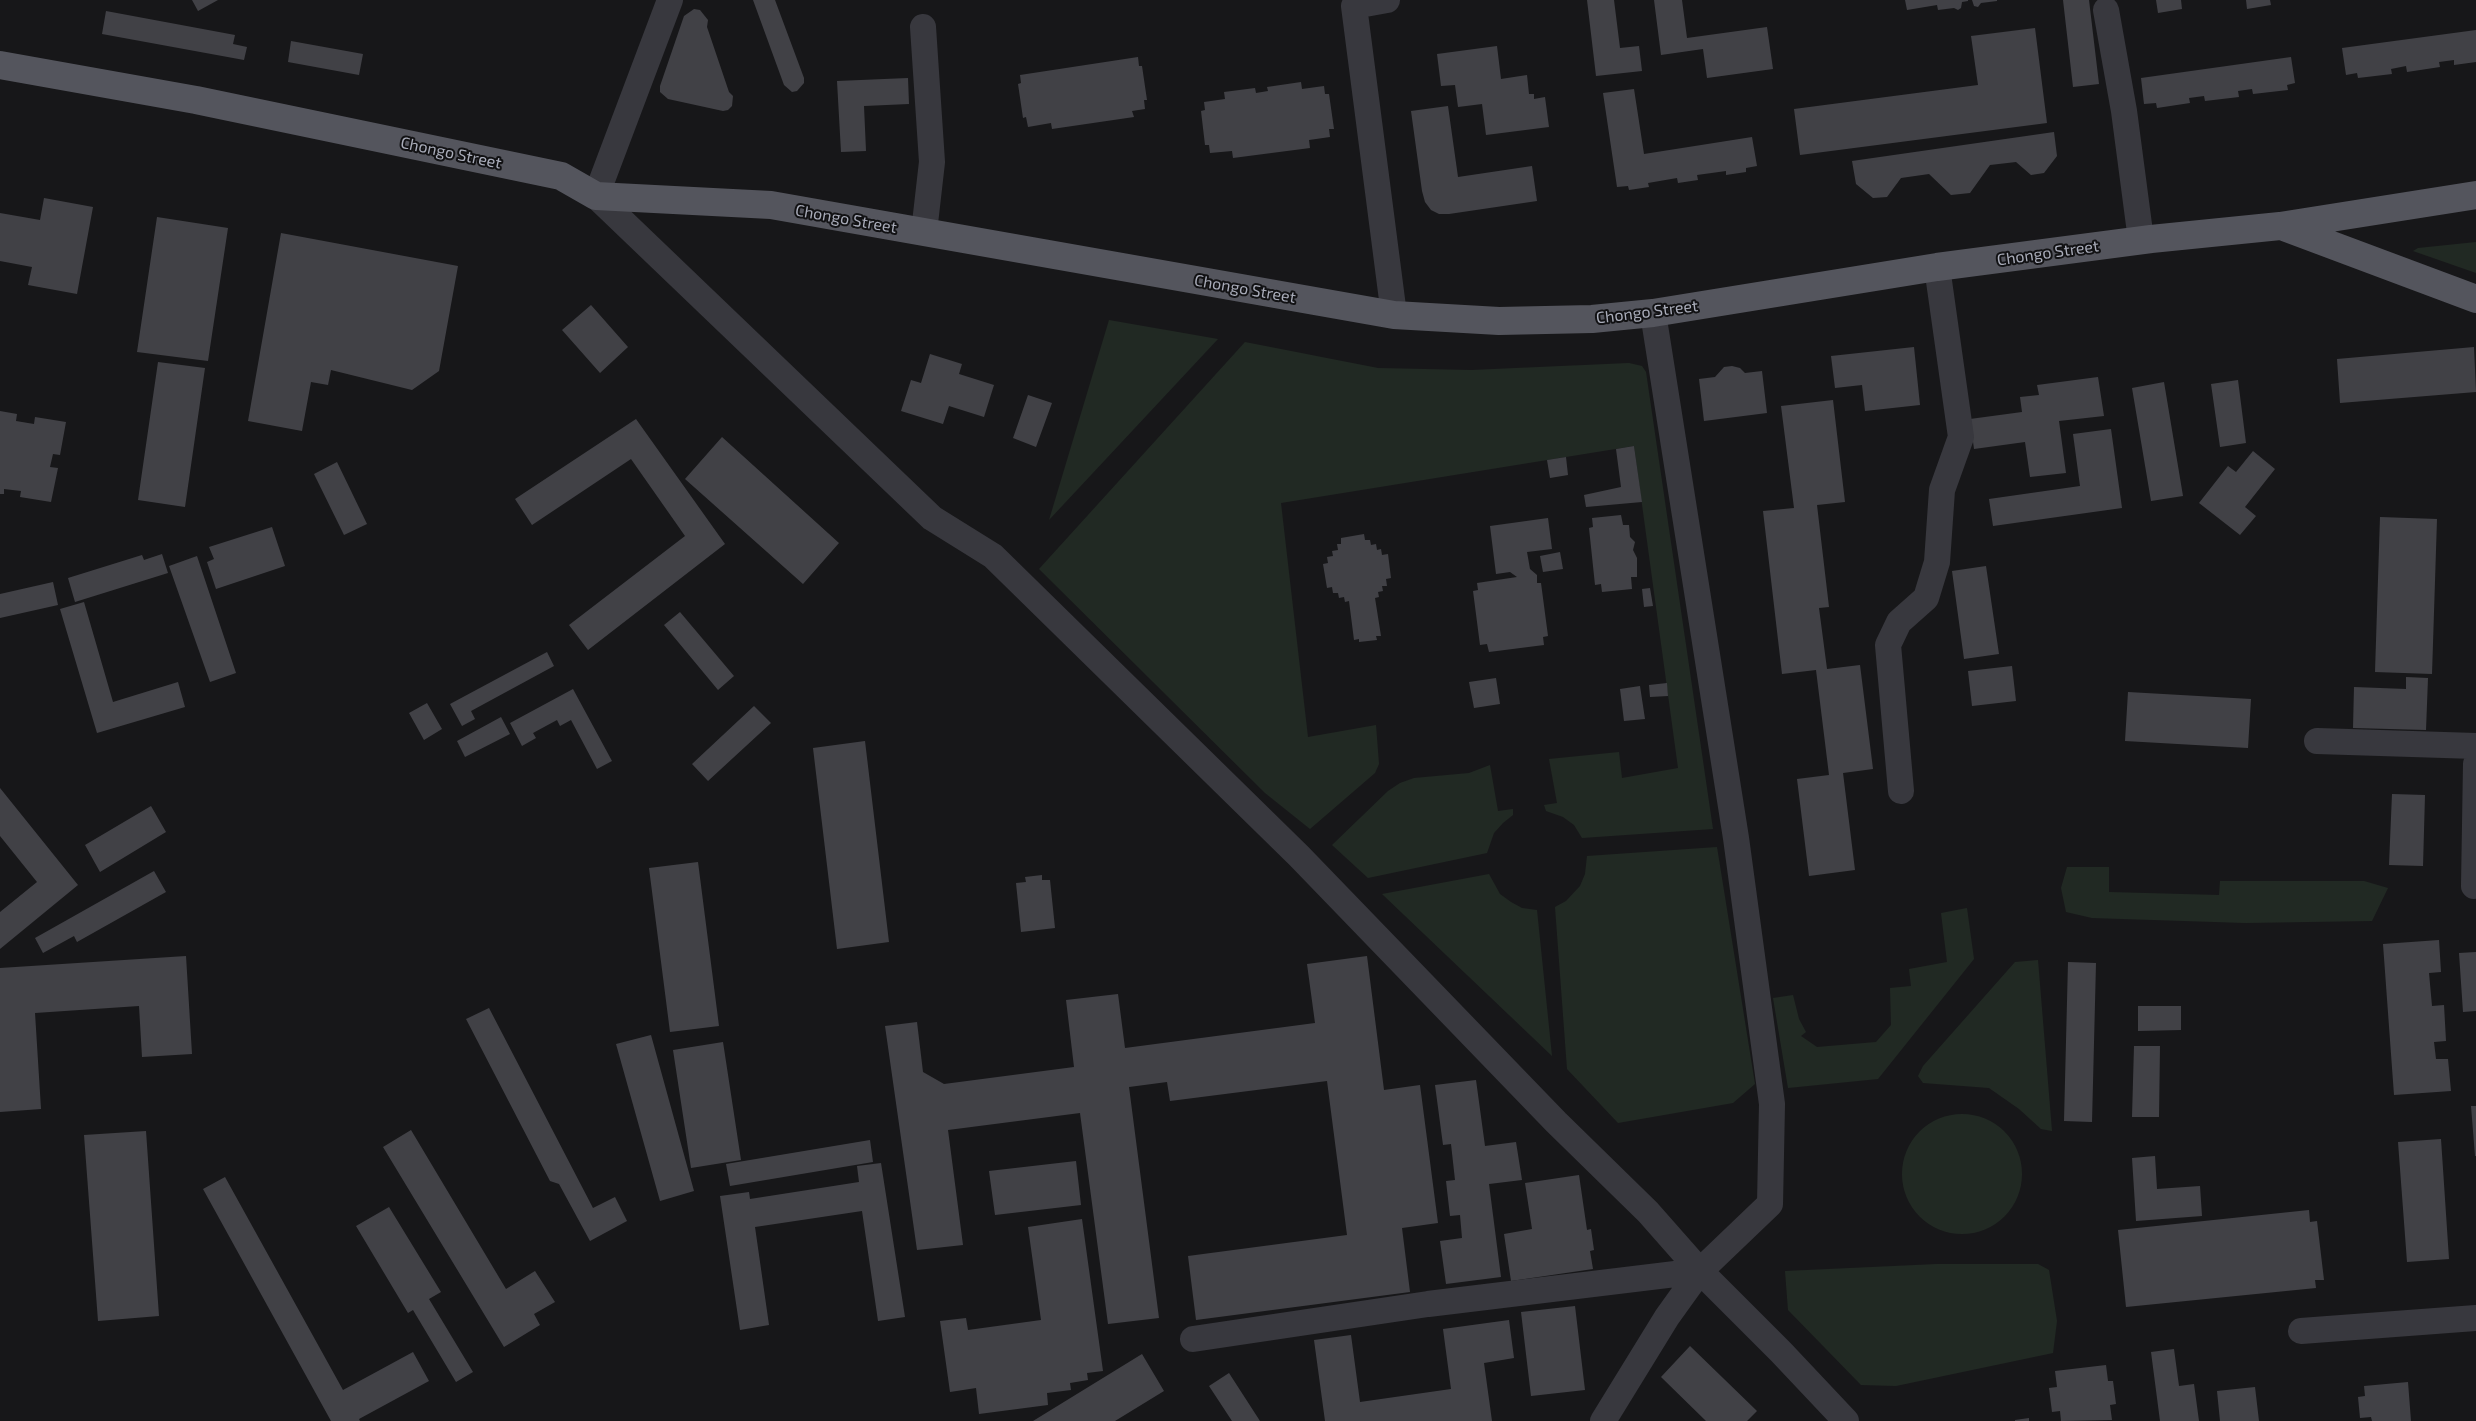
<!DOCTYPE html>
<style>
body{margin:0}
canvas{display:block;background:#171719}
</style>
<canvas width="2476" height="1421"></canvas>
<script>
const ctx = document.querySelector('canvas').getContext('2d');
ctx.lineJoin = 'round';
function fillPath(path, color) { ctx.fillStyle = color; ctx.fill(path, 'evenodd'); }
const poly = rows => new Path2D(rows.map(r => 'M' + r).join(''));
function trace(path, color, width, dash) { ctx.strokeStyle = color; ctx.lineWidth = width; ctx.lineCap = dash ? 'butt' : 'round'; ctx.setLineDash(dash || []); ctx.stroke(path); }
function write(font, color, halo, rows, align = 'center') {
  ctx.font = font + ' "Exo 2",sans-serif'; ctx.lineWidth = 4; ctx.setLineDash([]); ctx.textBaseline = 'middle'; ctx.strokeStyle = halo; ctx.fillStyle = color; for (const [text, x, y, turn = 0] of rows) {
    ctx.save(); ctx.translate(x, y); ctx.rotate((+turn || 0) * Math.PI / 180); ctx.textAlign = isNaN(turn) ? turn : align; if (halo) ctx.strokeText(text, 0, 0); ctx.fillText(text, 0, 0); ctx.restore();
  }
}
fillPath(poly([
 [2476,242,2476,273,2413,251,2418,248],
 [1109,320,1218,339,1049,520],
 [1245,342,1378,368,1471,370,1629,363,1642,366,1646,372,1713,829,1582,838,1574,825,1563,817,1546,811,1544,805,1557,803,1549,759,1619,752,1622,778,1678,768,1634,446,1281,503,1308,737,1376,725,1379,764,1375,773,1310,829,1265,793,1039,569],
 [1490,765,1498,811,1513,809,1513,815,1503,823,1494,833,1487,853,1368,878,1332,845,1388,791,1400,783,1414,778,1469,773],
 [1717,847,1755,1084,1733,1103,1618,1123,1567,1069,1555,907,1566,901,1580,886,1585,874,1587,856],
 [2067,867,2109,867,2109,892,2219,895,2220,881,2364,881,2388,888,2372,921,2245,923,2092,918,2066,912,2061,888],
 [1489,874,1500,894,1511,902,1522,908,1537,910,1552,1056,1382,894],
 [1967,908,1974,959,1878,1079,1788,1088,1773,998,1793,995,1799,1019,1806,1032,1801,1036,1817,1047,1876,1042,1891,1025,1890,988,1911,986,1909,969,1947,962,1941,913],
 [2038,960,2052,1131,2041,1129,2019,1109,1989,1088,1923,1083,1918,1076,1923,1066,2015,962],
 '1902 1174a60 60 0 1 1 120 0a60 60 0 1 1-120 0Z',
 [1937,1264,2038,1264,2049,1270,2057,1321,2053,1353,1896,1386,1861,1385,1788,1310,1785,1271]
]), '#212923');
fillPath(poly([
 [192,0,218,0,198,11],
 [753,0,775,0,804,78,804,83,797,91,792,92,784,85],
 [1587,0,1614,0,1620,48,1639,46,1642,71,1596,76],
 [1654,0,1682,0,1687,38,1767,27,1773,69,1707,78,1703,49,1661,55],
 [1905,0,1968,0,1968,1,1962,2,1961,8,1958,10,1954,8,1938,10,1937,5,1907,10],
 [1972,0,1997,0,1997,1,1981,3,1978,7,1974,6],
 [2063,0,2089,0,2099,84,2073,87],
 [2156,0,2181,0,2182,9,2158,13],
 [2246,0,2270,0,2271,5,2247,9],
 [694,9,700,10,708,20,707,27,729,92,733,96,732,106,728,110,723,111,668,99,660,92,660,86,684,16],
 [106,11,235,35,233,44,247,47,244,60,102,34],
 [2035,28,2047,123,1800,155,1794,109,1978,85,1971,36],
 [2476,30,2476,62,2454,65,2454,60,2439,62,2440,67,2407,72,2406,66,2391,69,2392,74,2358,78,2357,73,2346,75,2342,48],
 [291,41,363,54,359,75,288,62],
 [1497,46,1501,79,1527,75,1529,94,1534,94,1534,99,1545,97,1549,127,1486,135,1482,104,1458,107,1455,85,1441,86,1437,54],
 [1138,57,1139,66,1142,66,1147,100,1144,100,1145,109,1132,111,1134,117,1052,129,1051,123,1028,127,1026,117,1023,118,1018,84,1021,83,1020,75],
 [2291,57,2295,83,2287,85,2288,90,2253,94,2252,89,2238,91,2239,97,2205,101,2204,96,2189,98,2190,103,2157,108,2156,103,2144,104,2141,78],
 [908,78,909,104,864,106,866,151,841,152,837,81],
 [1301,82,1302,89,1324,86,1325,94,1329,94,1334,129,1329,129,1330,137,1309,140,1310,148,1233,158,1232,151,1210,153,1209,145,1205,145,1201,111,1205,110,1204,102,1225,99,1224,92,1255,88,1256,93,1268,91,1267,87],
 [1634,89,1644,154,1752,137,1757,166,1746,168,1746,172,1726,175,1726,171,1697,175,1698,180,1678,183,1677,178,1648,183,1649,187,1629,190,1628,186,1617,187,1603,93],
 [1448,106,1458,177,1532,166,1537,201,1449,214,1439,214,1431,210,1425,202,1422,191,1411,111],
 [2054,132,2057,156,2044,173,2031,175,2016,162,1990,165,1970,193,1951,195,1929,174,1901,178,1887,197,1873,198,1856,184,1852,161],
 [44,198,93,207,77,294,28,285,32,267,0,261,0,213,40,220],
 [157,217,228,228,208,361,137,352],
 [281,233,458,266,439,371,412,390,331,370,328,385,311,382,302,431,248,421],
 [591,305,628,347,600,373,562,330],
 [1914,347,1920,405,1865,411,1862,385,1835,388,1831,356],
 [2474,347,2476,392,2340,403,2337,359],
 [930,354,962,364,959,374,994,385,984,417,949,406,943,424,901,411,911,380,921,383],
 [158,362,205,368,185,507,138,500],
 [1732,366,1740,368,1745,373,1762,371,1767,413,1704,421,1699,379,1715,377,1724,367],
 [2098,377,2104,416,2059,421,2066,473,2030,477,2025,442,1974,449,1970,419,2022,412,2020,397,2039,395,2037,385],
 [2238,380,2246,443,2220,447,2211,384],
 [2164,382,2183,496,2151,501,2132,388],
 [1028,395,1052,403,1036,447,1013,438],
 [1833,400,1845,502,1817,505,1829,607,1819,608,1827,669,1860,665,1873,769,1843,773,1855,870,1809,876,1797,779,1829,775,1816,670,1782,674,1763,511,1794,508,1781,406],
 [0,411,17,414,16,421,34,424,35,417,66,422,60,455,53,454,50,467,58,468,51,502,20,497,21,491,4,489,4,494,0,494],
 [636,419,725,544,588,650,569,625,685,536,631,459,532,525,515,499],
 [2111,429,2122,508,1993,526,1989,499,2080,486,2073,434],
 [722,437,839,543,803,584,685,479],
 [1634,446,1642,502,1586,507,1584,495,1621,487,1616,449],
 [2253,451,2275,469,2245,507,2256,516,2240,535,2199,503,2228,466,2236,472],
 [1566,457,1568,475,1550,478,1547,460],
 [337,462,367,524,344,535,314,474],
 [1621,515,1623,525,1629,525,1630,537,1635,542,1633,550,1637,558,1637,577,1631,577,1632,589,1602,592,1601,584,1595,585,1589,528,1593,527,1592,518],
 [2380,517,2437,519,2432,674,2375,672],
 [1548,518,1552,549,1527,552,1530,569,1537,575,1537,583,1541,583,1548,636,1543,637,1544,645,1489,652,1487,644,1480,645,1473,591,1478,590,1477,583,1517,577,1510,572,1496,574,1490,526],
 [272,527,285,566,216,589,207,562,214,559,209,547],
 [1364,534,1365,540,1370,540,1371,545,1376,544,1377,550,1381,549,1382,555,1388,554,1391,578,1386,579,1387,586,1382,586,1383,591,1378,592,1379,597,1375,598,1381,636,1376,636,1377,640,1359,642,1359,639,1354,640,1349,601,1345,602,1344,597,1339,598,1338,593,1333,593,1332,587,1327,588,1323,564,1328,563,1327,557,1333,556,1332,551,1338,550,1337,544,1341,544,1341,538],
 [1560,552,1563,569,1543,572,1540,556],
 [162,554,168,573,75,602,68,578,142,555,144,560],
 [197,556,236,673,210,682,169,566],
 [1986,566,1999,654,1964,659,1952,571],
 [53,582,58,605,0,618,0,594],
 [1650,588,1653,606,1644,607,1642,589],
 [84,602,113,702,178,682,185,707,97,733,60,609],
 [680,612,734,676,718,690,664,625],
 [547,652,554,666,471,711,475,719,462,726,450,704],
 [2012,666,2016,701,1972,706,1968,671],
 [2406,677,2428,678,2426,730,2353,728,2354,687,2406,689],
 [1496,678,1500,704,1474,708,1469,682],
 [1667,683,1668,696,1650,697,1649,685],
 [1640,686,1645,719,1624,721,1620,689],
 [573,689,612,761,597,769,571,720,560,726,557,720,533,733,536,738,522,746,510,723],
 [2128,692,2251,699,2248,748,2125,741],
 [427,703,442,729,424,740,409,713],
 [754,706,771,723,708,781,692,764],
 [501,717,510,734,465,757,457,741],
 [865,741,889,942,837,949,813,748],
 [0,788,78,885,0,949,0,912,37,882,0,836],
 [2392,794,2425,795,2423,866,2389,865],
 [151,806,166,832,100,872,85,845],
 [698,862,719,1026,670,1032,649,868],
 [154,871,166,892,77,942,74,936,43,953,35,938],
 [1042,875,1042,880,1050,880,1055,928,1021,932,1016,883,1026,882,1025,877],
 [2439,940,2441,972,2429,973,2432,1006,2444,1005,2446,1041,2434,1042,2436,1059,2448,1059,2451,1091,2394,1095,2383,944],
 [2476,952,2476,1011,2463,1012,2459,953],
 [186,956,192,1054,142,1057,139,1006,35,1013,41,1109,0,1112,0,968],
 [1367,956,1384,1090,1420,1085,1438,1223,1402,1228,1410,1292,1196,1320,1188,1256,1347,1235,1327,1081,1170,1101,1167,1082,1129,1087,1159,1318,1108,1324,1080,1113,948,1130,963,1245,917,1250,885,1026,917,1022,923,1072,944,1084,1074,1067,1066,1000,1118,994,1125,1048,1315,1023,1307,964],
 [2068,962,2096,963,2092,1122,2064,1121],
 [2138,1006,2181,1006,2181,1030,2138,1031],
 [489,1008,593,1208,615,1197,627,1221,590,1241,559,1184,550,1181,466,1019],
 [651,1035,694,1191,660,1201,616,1044],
 [723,1042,741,1160,691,1168,673,1050],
 [2134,1046,2160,1046,2159,1117,2132,1117],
 [1476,1080,1485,1146,1516,1142,1522,1180,1489,1184,1501,1277,1446,1284,1440,1241,1462,1238,1460,1215,1450,1216,1446,1181,1455,1180,1451,1144,1443,1145,1435,1085],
 [2471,1106,2476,1106,2476,1156,2475,1156],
 [411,1130,506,1289,535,1271,555,1302,534,1314,540,1325,504,1347,383,1147],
 [146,1131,159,1316,98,1321,84,1135],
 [2441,1139,2449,1259,2407,1262,2398,1142],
 [870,1140,873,1162,730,1186,726,1164],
 [2155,1156,2157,1189,2200,1186,2202,1216,2136,1221,2132,1158],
 [1076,1161,1081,1205,995,1215,989,1171],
 [881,1163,905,1317,878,1321,862,1211,755,1227,769,1325,740,1330,720,1196,749,1192,750,1199,859,1182,857,1166],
 [1579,1175,1587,1230,1591,1229,1594,1250,1590,1251,1593,1269,1511,1281,1504,1234,1532,1229,1525,1183],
 [225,1177,343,1390,413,1352,429,1381,359,1419,360,1421,331,1421,203,1189],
 [389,1207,441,1292,429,1299,473,1372,456,1382,413,1310,408,1313,356,1226],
 [2309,1210,2310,1222,2317,1221,2324,1280,2315,1280,2316,1288,2126,1307,2118,1230],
 [1082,1219,1103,1371,1087,1373,1088,1380,1070,1383,1071,1390,1047,1393,1048,1405,979,1414,976,1388,950,1392,940,1321,966,1318,968,1330,1041,1320,1028,1227],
 [1575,1306,1585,1390,1531,1396,1521,1312],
 [1509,1320,1514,1358,1484,1363,1492,1421,1325,1421,1314,1340,1351,1335,1360,1402,1451,1389,1443,1329],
 [1690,1346,1757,1411,1747,1421,1706,1421,1661,1377],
 [2174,1349,2179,1386,2194,1384,2199,1421,2160,1421,2151,1352],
 [1142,1354,1164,1391,1115,1421,1033,1421],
 [2106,1365,2108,1381,2113,1381,2116,1404,2110,1405,2112,1420,2061,1421,2060,1411,2052,1412,2049,1388,2057,1387,2055,1371],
 [1229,1373,1260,1421,1232,1421,1209,1386],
 [2408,1382,2411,1421,2372,1421,2371,1417,2360,1418,2358,1397,2365,1396,2364,1386],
 [2255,1387,2259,1421,2220,1421,2217,1391],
 [2029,1418,2029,1421,2015,1421,2015,1420]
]), '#414146');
trace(poly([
 [670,0,596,196,932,518,993,556,1299,856,1556,1122,1648,1212,1700,1271,1781,1352,1846,1421],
 [1387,0,1354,6,1394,315],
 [2106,10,2124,111,2141,240],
 [923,27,932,162,924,232],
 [2317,741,2476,746],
 [1901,791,1888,645,1899,622,1926,598,1937,562,1942,490,1961,437,1937,267],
 [2474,886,2476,764],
 [2301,1331,2476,1318],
 [1193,1339,1428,1304,1700,1271],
 [1603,1421,1667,1317,1700,1271,1770,1204,1772,1104,1736,838,1653,313]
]), '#38383e', 26);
trace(poly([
 [0,65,196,100,561,176,596,196,771,205,1394,315,1499,321,1592,319,1653,313,1937,267,2151,239,2280,226,2476,195],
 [2281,226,2476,299]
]), '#54555d', 28);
write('16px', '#a9acb9', '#121214', [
 ["Chongo Street",451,153,12],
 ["Chongo Street",846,219,10],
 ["Chongo Street",2048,253,-8],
 ["Chongo Street",1245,289,10],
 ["Chongo Street",1647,312,-7]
]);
</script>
